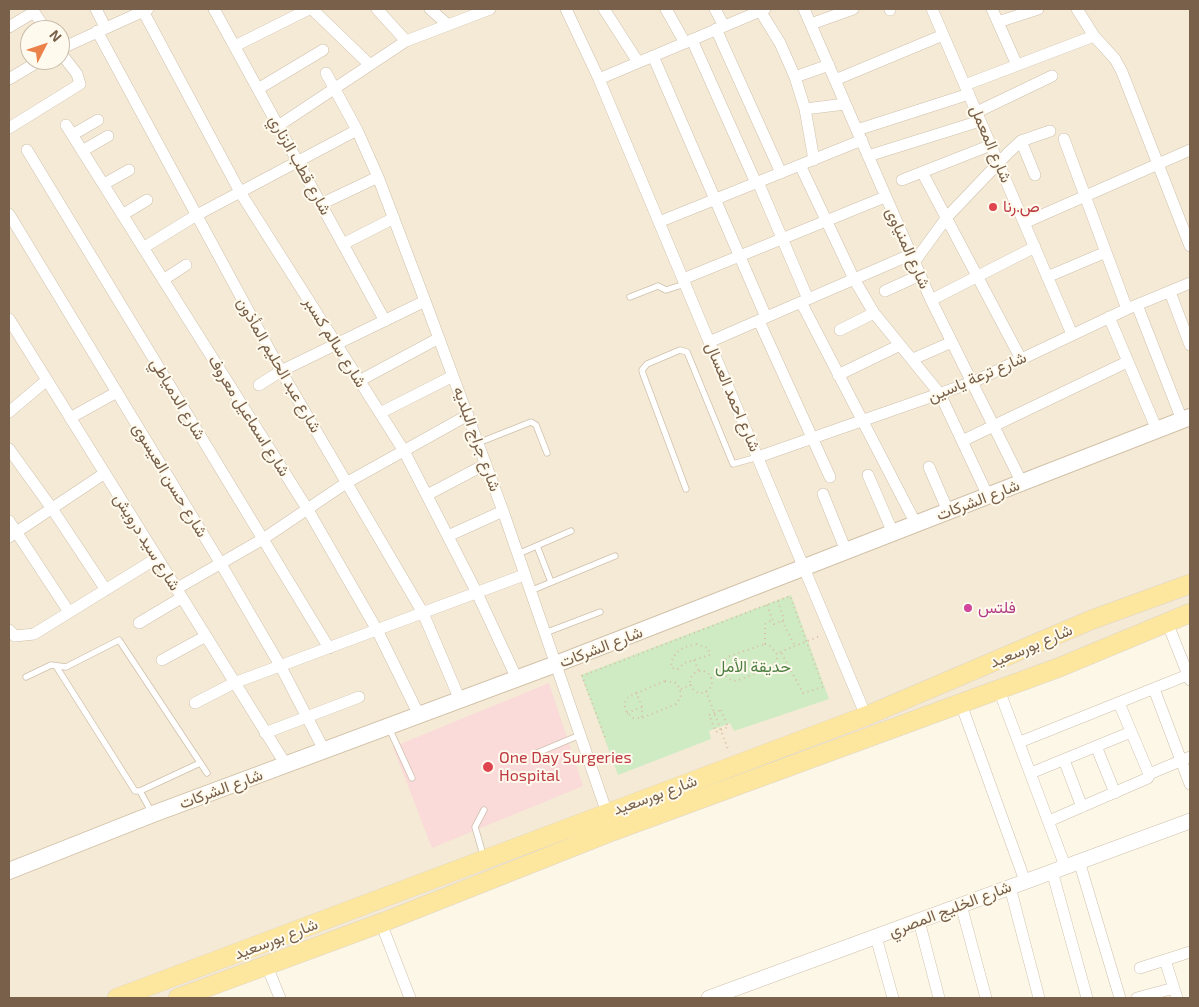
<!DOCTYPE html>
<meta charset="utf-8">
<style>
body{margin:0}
#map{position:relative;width:1199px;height:1007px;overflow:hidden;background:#fdf7e7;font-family:"Exo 2",sans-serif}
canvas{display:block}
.frame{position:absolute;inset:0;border:10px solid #78604a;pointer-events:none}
.north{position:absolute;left:20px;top:20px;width:50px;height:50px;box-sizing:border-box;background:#fffaee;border:1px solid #c9bcac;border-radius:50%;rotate:49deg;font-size:14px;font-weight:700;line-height:20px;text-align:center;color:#78604a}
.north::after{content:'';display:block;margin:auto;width:18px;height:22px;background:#ea8249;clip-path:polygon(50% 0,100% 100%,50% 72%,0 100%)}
</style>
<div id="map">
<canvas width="1199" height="1007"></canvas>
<div class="frame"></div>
<div class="north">N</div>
</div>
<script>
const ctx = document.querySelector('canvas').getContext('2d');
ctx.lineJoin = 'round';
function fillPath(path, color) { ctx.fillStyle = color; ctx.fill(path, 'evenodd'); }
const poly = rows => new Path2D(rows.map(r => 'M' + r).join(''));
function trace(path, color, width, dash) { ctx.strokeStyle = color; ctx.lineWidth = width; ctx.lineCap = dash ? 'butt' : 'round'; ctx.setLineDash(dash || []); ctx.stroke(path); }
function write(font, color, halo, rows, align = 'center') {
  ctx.font = font + ' "Exo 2",Vazirmatn,sans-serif'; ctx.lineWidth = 4; ctx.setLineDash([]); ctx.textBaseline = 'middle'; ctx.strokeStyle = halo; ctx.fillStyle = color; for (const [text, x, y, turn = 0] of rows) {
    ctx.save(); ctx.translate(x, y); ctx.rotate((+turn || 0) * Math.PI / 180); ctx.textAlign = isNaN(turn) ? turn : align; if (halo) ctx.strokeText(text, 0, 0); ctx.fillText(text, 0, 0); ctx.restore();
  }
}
fillPath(poly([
 [9,9,1190,9,1190,611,986,684,424,902,164,998,9,998],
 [30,30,60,30,60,60,30,60]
]), '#f5ead5');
fillPath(poly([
 [549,683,583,786,432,848,393,747]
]), '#fbdada');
fillPath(poly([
 [791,595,829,699,734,731,730,723,709,731,711,739,618,775,581,675]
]), '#cfebc4');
const service = poly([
 [630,297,658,286,666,290,685,284],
 [478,443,531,422,536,425,547,453],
 [686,489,643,374,642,370,647,364,680,350,687,352,733,464,758,457],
 [537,546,551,582],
 [518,554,571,531],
 [530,591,615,556],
 [545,633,600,612],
 [56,666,135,791,140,791,200,763],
 [26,677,51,665,66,667,119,640,207,773],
 [389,728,412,778],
 [537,753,580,735],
 [140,791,152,813],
 [484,858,475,827,484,810]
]);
const minor = poly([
 [32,9,46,30],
 [96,9,105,27],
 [214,9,385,321],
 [312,9,370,65],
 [377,9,406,41],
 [430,9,447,24],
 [566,9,599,79,866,716],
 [604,9,638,62],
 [666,9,685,43],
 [715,9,724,26],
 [759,9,780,43,795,77,805,109,814,160],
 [804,9,931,300,1022,483],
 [890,9,890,10],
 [932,9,1072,334],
 [992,9,1017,65],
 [1077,9,1094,36,1115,59,1122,72,1190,246],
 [143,11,240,192,404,451,477,593,517,679],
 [998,22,1038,9],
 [811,24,853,9],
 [9,27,34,12],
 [716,29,781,173],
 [97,31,281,371,423,613,460,700],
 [692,40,756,183],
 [235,46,309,9],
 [60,49,148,9],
 [653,56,766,317],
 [326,73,357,130,378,177,425,301,503,511,607,813],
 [795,77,829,65],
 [9,79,41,60],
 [599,79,765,9],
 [835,80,943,35],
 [965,85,1094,36],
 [258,89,323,50],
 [805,109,845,104],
 [977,112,1052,76],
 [66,125,308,510,377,630,419,715],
 [278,126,406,41,490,9],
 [9,128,80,84,77,74,60,52],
 [857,130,969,94],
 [72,135,98,120],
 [1064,139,1127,309],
 [1021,141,1035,175],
 [27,150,329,648],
 [82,151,108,136],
 [868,156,980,121],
 [800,165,854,279,874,313,940,394,988,496],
 [922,172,1021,359],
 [902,180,991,145],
 [758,182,808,299],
 [104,184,129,170],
 [321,204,378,177],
 [9,214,221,564,281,667,324,750],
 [122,215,147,200],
 [659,222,862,140],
 [1024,223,1190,150],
 [343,244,394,218],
 [143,248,195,216,357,130],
 [915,261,947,217,1008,153,1021,141,1050,131],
 [1047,277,1106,252],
 [683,279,885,197],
 [163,280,186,265],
 [885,291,920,275],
 [1170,292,1190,345],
 [931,300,1035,247],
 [801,302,916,524],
 [1137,305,1182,420],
 [1109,317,1157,430],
 [9,319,286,765],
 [759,321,830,477],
 [840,330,874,313],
 [709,342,912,254],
 [913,359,952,342],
 [838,375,900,345],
 [359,381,439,338],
 [259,385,281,371,425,301],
 [9,412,47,380],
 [380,413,453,376],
 [70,418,117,392],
 [962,441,1127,362],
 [9,449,53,510,106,590],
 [758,457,973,382,1127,309,1190,283],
 [929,467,948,511],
 [868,475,893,533],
 [823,494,846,551],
 [427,495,486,464],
 [9,521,69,612],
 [448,536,503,511],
 [9,537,105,473],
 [176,589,263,539,346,483,468,415],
 [1167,622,1190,680],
 [139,623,181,598],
 [9,630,15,636,34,634,157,558],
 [162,660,206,636],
 [1154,689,1190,784],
 [999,690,1065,866],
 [195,703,234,683,524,575],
 [1119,703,1149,774],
 [961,704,1025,881],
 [265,733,359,697],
 [1020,742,1190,674],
 [1096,746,1115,793],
 [1064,760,1082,807],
 [1031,773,1131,732],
 [1049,821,1148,778,1149,774,1190,757],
 [1079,861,1120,998],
 [1052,871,1087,998],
 [1010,887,1039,998],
 [961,905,986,998],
 [919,921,939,998],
 [381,923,410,998],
 [876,937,893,998],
 [1165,960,1177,998],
 [266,964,280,998],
 [1140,968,1190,952],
 [1137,998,1174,988]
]);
const tertiary = poly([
 [709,998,1190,821]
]);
const secondary = poly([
 [9,871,153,814,556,664,1190,417]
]);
const primary = poly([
 [117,998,866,716,1091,620,1190,584],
 [178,998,381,923,613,831,1060,667,1190,613]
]);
trace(service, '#cfc0ac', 7);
trace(minor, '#cfc0ac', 12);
trace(tertiary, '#cfc0ac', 16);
trace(secondary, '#d2c1a9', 18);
trace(primary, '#dcd6d0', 20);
trace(poly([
 [767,605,774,624,784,620,778,601],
 [782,621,795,646],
 [696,644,708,648,710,655,684,663,678,669,672,668,671,662,676,653,685,647,696,644],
 [765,644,770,646,777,654,777,658,773,667,736,681,731,680,723,674,722,665,727,657,765,644],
 [765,644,765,624,772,620],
 [780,652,820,636],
 [694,660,699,671],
 '690 682a11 11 0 1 1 22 0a11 11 0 1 1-22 0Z',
 [711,678,723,674],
 [665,681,676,683,680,689,681,697,676,704,642,718,633,718,627,713,624,704,628,697,665,681],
 [681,689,691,685],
 [706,691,729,752],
 [636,692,642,707,642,718],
 [721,710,728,727,716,732,709,715,721,710],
 [627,713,642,707],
 [605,737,582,676,790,596,823,687,803,693,781,652]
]), '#d9bda0', 2, [1, 4]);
trace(service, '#fff', 5.5);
trace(minor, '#fff', 11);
trace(tertiary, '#fff', 15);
trace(secondary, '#fff', 16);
trace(primary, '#fde69e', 19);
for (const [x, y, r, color] of [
 [993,207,5,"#e0444e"],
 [968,608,5,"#d1479c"],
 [488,767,6,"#e0444e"]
]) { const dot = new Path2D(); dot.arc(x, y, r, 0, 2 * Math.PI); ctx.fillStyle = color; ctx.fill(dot); trace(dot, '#fffaee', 2); }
write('16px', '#78604a', '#fffaee', [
 ["شارع المعمل",991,144,67],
 ["شارع قطب الزناري",300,165,61],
 ["شارع المنياوى",908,248,66],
 ["شارع سالم كسبر",335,342,58],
 ["شارع عبد الحليم المأذون",279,365,60],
 ["شارع ترعة ياسين",977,377,-23],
 ["شارع احمد العسال",733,397,67],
 ["شارع الدمياطي",178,399,59],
 ["شارع اسماعيل معروف",249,416,58],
 ["شارع جراج البلديه",477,439,70],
 ["شارع حسن العيسوى",170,480,59],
 ["شارع الشركات",978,500,-21],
 ["شارع سيد درويش",147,542,58],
 ["شارع بورسعيد",1031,646,-23],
 ["شارع الشركات",601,647,-21],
 ["شارع الشركات",221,789,-20],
 ["شارع بورسعيد",655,795,-20],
 ["شارع الخليج المصري",950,909,-21],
 ["شارع بورسعيد",276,939,-21]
]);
write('16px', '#be3a42', '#fffaee', [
 ["ص.رنا",1003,207],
 ["One Day Surgeries",499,758],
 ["Hospital",499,776]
], 'left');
write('16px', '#b23c85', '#fffaee', [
 ["فلتس",978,608]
], 'left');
write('16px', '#4c7e42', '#fffaee', [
 ["حديقة الأمل",753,667]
]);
</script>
